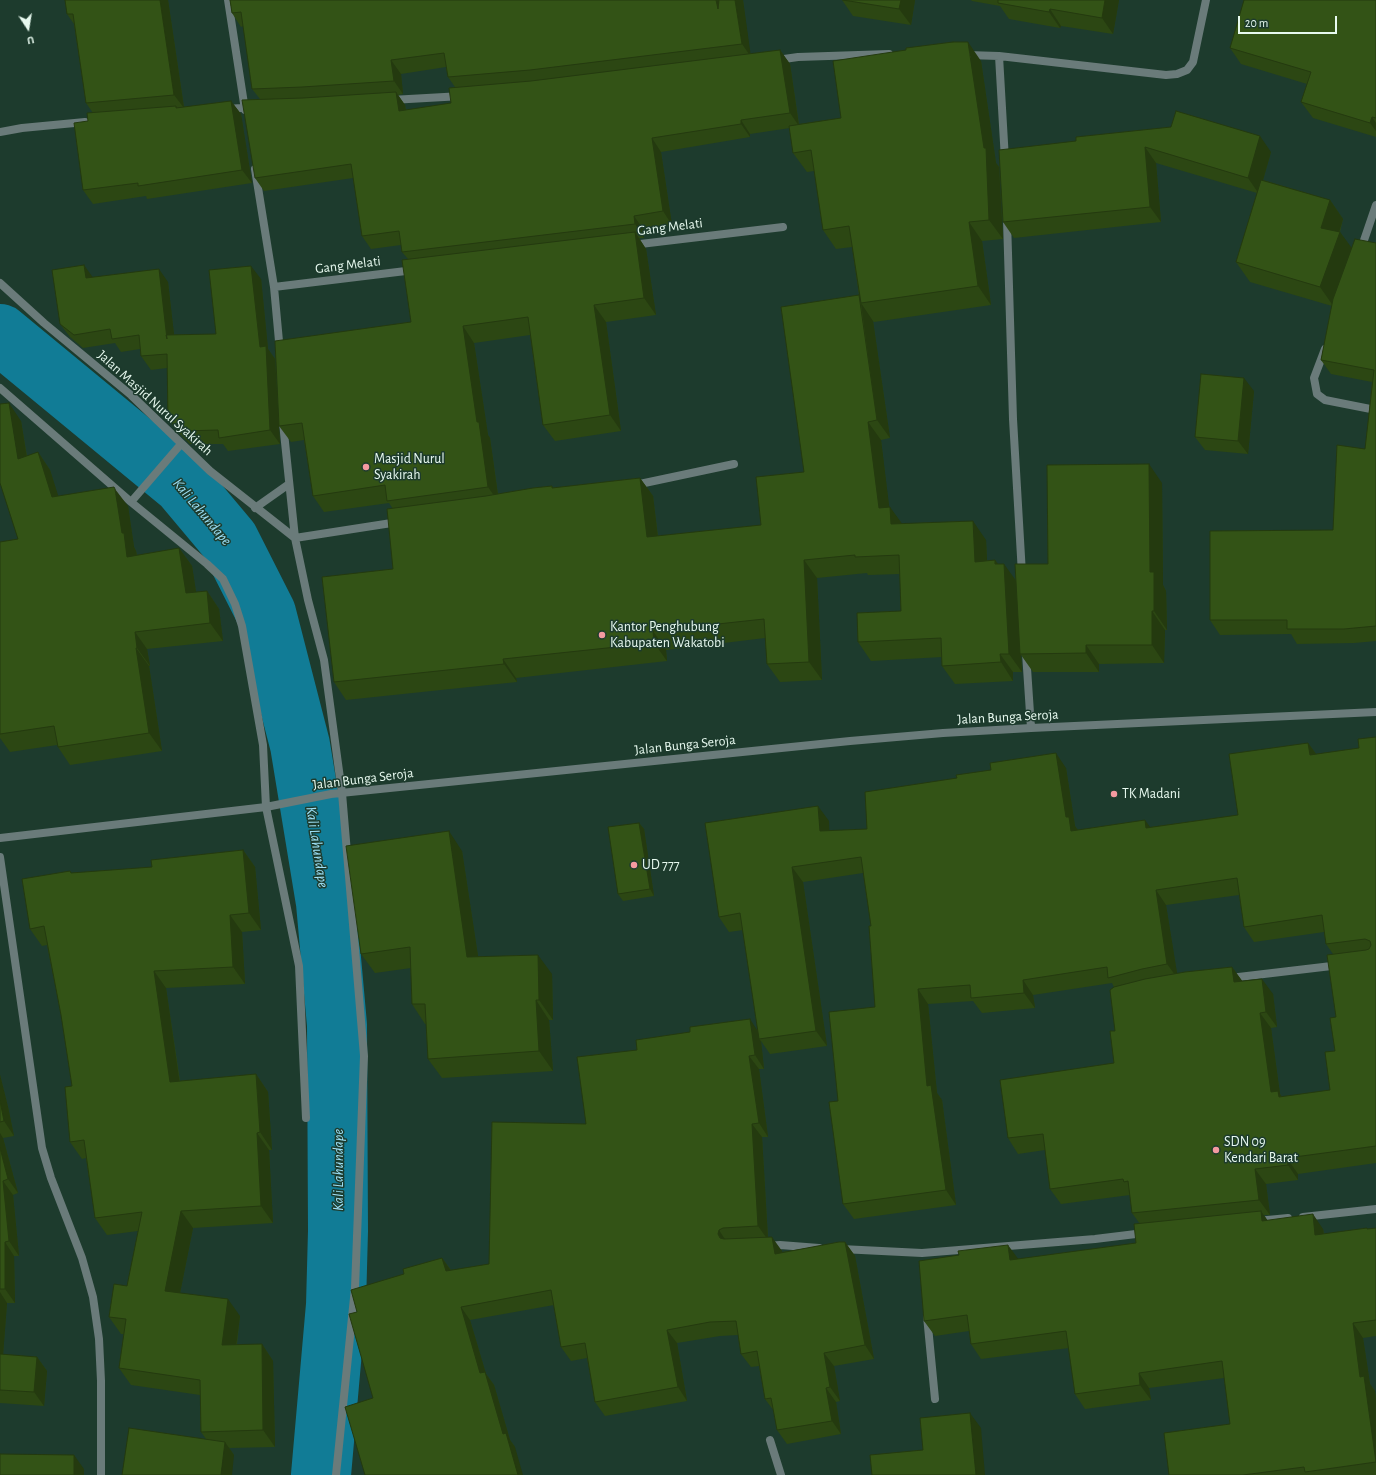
<!DOCTYPE html>
<style>
body{margin:0}
#map{position:relative;width:1376px;height:1475px;overflow:hidden;background:#1d3b2d;font-family:"Alegreya Sans",sans-serif}
canvas{display:block}
.north{position:absolute;left:8px;top:8px;width:40px;height:40px;-webkit-text-stroke:3px #1d3b2d;paint-order:stroke;rotate:168deg;font-size:11px;font-weight:700;line-height:16px;text-align:center;color:#e7f9ef}
.north::after{content:'';display:block;margin:auto;width:14px;height:18px;background:#e7f9ef;clip-path:polygon(50% 0,100% 100%,50% 72%,0 100%)}
.scale{position:absolute;left:1238px;top:16px;width:99px;height:18px;box-sizing:border-box;border:2px solid #e7f9ef;border-top:0;padding-left:5px;font-size:12px;line-height:14px;white-space:nowrap;color:#e7f9ef;-webkit-text-stroke:3px #1d3b2d;paint-order:stroke}
</style>
<div id="map">
<canvas width="1376" height="1475"></canvas>
<div class="north">U</div>
<div class="scale">20 m</div>
</div>
<script>
const ctx = document.querySelector('canvas').getContext('2d');
ctx.lineJoin = 'round';
const poly = rows => new Path2D(rows.map(r => 'M' + r).join(''));
function trace(path, color, width, dash) { ctx.strokeStyle = color; ctx.lineWidth = width; ctx.lineCap = dash ? 'butt' : 'round'; ctx.setLineDash(dash || []); ctx.stroke(path); }
function fillPath(path, color) { ctx.fillStyle = color; ctx.fill(path, 'evenodd'); }
function write(font, color, halo, rows, align = 'center') {
  ctx.font = font + ' "Alegreya Sans",sans-serif'; ctx.lineWidth = 3; ctx.setLineDash([]); ctx.textBaseline = 'middle'; ctx.strokeStyle = halo; ctx.fillStyle = color; for (const [text, x, y, turn = 0] of rows) {
    ctx.save(); ctx.translate(x, y); ctx.rotate((+turn || 0) * Math.PI / 180); ctx.textAlign = isNaN(turn) ? turn : align; if (halo) ctx.strokeText(text, 0, 0); ctx.fillText(text, 0, 0); ctx.restore();
  }
}
trace(poly([
 [0,334,182,484,229,540,266,613,300,745,326,903,337,1025,338,1231,336,1305,321,1475]
]), '#117c96', 60);
trace(poly([
 [228,0,245,110],
 [967,55,999,56,1005,160],
 [999,56,1166,75,1177,74,1187,70,1193,62,1206,0],
 [777,60,798,57,889,54],
 [391,100,462,96],
 [228,109,254,107],
 [0,132,22,128,85,122],
 [255,169,274,287,280,352],
 [1007,220,1013,419,1022,574],
 [632,245,783,227],
 [1361,249,1376,205],
 [0,283,44,323,131,395,210,471,295,538,398,522],
 [274,287,414,270],
 [1325,349,1314,378,1317,394,1325,400,1376,410],
 [0,388,131,502,207,564,223,579,235,604,242,626,263,745,266,807,299,966,306,1118],
 [283,423,295,538,308,600,324,660,342,793,364,1056,355,1288,336,1475],
 [635,485,734,464],
 [131,502,181,444],
 [255,508,289,484],
 [1026,653,1031,728],
 [0,838,266,807,331,794,850,741,943,733,1031,728,1376,712],
 [0,857,42,1148,51,1178,82,1258,93,1297,99,1339,101,1381,101,1475],
 [1230,978,1340,965],
 [1303,1217,1376,1209],
 [1257,1221,1288,1218],
 [767,1246,780,1245,819,1248],
 [841,1249,922,1253,1095,1239,1144,1233],
 [927,1316,935,1399],
 [770,1440,781,1475]
]), '#6a7b7a', 8);
fillPath(poly([
 [168,0,184,107,231,101,241,114,252,183,147,199,146,196,93,204,83,190,88,121,93,113,86,103,74,24,67,14],
 [230,0,743,0,750,54,780,50,790,64,799,124,841,118,981,61,996,163,999,167,1003,239,982,241,991,305,874,322,873,321,890,438,881,440,889,507,902,524,986,540,987,561,995,560,998,564,1016,581,1048,564,1162,483,1163,585,1166,591,1167,630,1165,630,1164,663,1099,664,1099,672,1033,672,1021,655,1022,672,1013,672,1013,681,955,684,942,666,942,657,871,661,858,642,901,611,900,574,868,575,867,573,817,578,822,680,780,682,767,664,765,638,666,650,667,661,516,678,517,682,346,700,334,682,393,569,393,509,389,503,324,512,313,496,304,440,291,442,279,426,411,322,408,259,402,252,401,245,371,249,362,236,353,178,264,191,255,178,260,99,252,89,243,26,241,27,232,13],
 [446,67,448,77,455,87,451,103,406,110,405,105,398,95,403,94,401,74],
 [790,128,793,153,807,172,814,171,823,230,836,249,852,247,859,295,804,472,761,525,658,536,653,496,640,478,553,488,552,486,498,494,490,438,488,435,474,343,530,335,543,425,555,441,621,431,606,322,656,315,646,249,639,238,644,238,643,229,672,225,661,152,750,137,750,134],
 [842,0,915,0,911,25,853,16],
 [971,0,1119,0,1113,34,1061,26,1060,28,1009,19,1000,6,972,1],
 [1376,0,1376,137,1313,118,1301,102,1307,84,1241,64,1230,48],
 [1076,141,1271,152,1263,180,1330,200,1343,219,1340,232,1351,248,1376,243,1376,641,1354,643,1297,644,1291,634,1220,635,1210,620,1333,530,1365,449,1372,382,1331,374,1321,360,1332,306,1250,282,1236,262,1257,193,1156,163,1161,222,1014,238,1003,222],
 [92,277,168,282,174,335,216,334,261,279,268,349,275,359,280,444,228,451,223,444,190,444,178,432,168,419,167,368,151,370,141,356,140,349,121,352,115,343,83,348,70,337,60,324],
 [1254,391,1248,454,1205,450,1195,437],
 [21,421,27,456,38,452,50,470,58,496,128,506,134,547,136,551,137,555,179,548,192,566,196,592,207,591,219,609,223,641,147,649,150,666,149,666,162,751,70,765,58,747,57,745,10,752,0,738,0,542,18,539],
 [1376,737,1376,1163,1298,1174,1298,1180,1266,1184,1270,1215,1264,1215,1268,1221,1323,1229,1324,1234,1376,1228,1376,1336,1363,1338,1370,1384,1375,1391,1376,1399,1376,1475,1169,1475,1230,1424,1224,1378,1149,1388,1151,1400,1085,1409,1075,1394,1069,1348,981,1359,971,1344,969,1331,935,1336,924,1321,1018,1259,1136,1243,1140,1224,1132,1213,1130,1195,1061,1204,1050,1189,1045,1150,1018,1154,1008,1138,1114,1063,1115,1031,1114,987,1112,983,1033,995,1035,1008,982,1013,973,1001,928,1004,937,1093,942,1100,956,1205,854,1219,843,1204,838,1101,875,1007,871,926,863,873,803,882,827,1046,770,1054,761,1041,764,1069,759,1069,768,1137,762,1137,768,1237,782,1251,782,1252,845,1242,855,1256,874,1359,834,1366,840,1401,836,1402,841,1434,787,1444,777,1430,774,1411,765,1399,759,1366,751,1367,741,1354,738,1335,720,1336,677,1343,687,1401,605,1416,595,1402,587,1358,571,1361,561,1347,554,1305,470,1320,486,1374,494,1385,510,1440,515,1447,373,1398,357,1312,404,1274,442,1258,451,1270,489,1264,637,1050,758,1030,743,930,729,932,719,917,829,821,829,831,867,829,1066,768,1075,826,1078,830,1151,827,1238,815,1308,743,1316,754,1359,748],
 [1239,895,1244,927,1254,942,1324,932,1326,944,1333,954,1336,1017,1335,1051,1330,1090,1282,1097,1280,1094,1271,1028,1277,1027,1273,994,1242,981,1232,967,1177,974,1166,905],
 [639,823,644,829,654,896,623,901,618,894],
 [243,850,255,867,261,930,242,932,245,984,166,988,180,1081,256,1074,268,1092,272,1150,269,1150,273,1223,193,1228,180,1293,240,1316,237,1344,262,1344,273,1361,275,1447,229,1448,234,1455,206,1439,201,1432,200,1395,131,1385,119,1368,124,1334,121,1334,109,1317,127,1286,138,1231,107,1235,95,1218,86,1158,82,1159,70,1142,72,1086,61,1015,47,945,42,946,30,929,72,873,152,867],
 [462,851,478,956,552,974,553,1020,549,1020,553,1071,442,1078,428,1059,426,1024,425,1024,412,1004,411,968,375,973,361,954],
 [0,1075,8,1107,14,1136,3,1138,18,1193,13,1195,19,1256,14,1256,15,1303,7,1303,3,1355,37,1357,47,1371,44,1406,0,1403]
]), '#2c4713');
fillPath(poly([
 [160,0,168,0,184,108,174,95],
 [716,0,724,0,718,9],
 [735,0,743,0,751,57,742,44],
 [901,0,915,0,911,25,899,9],
 [1105,0,1119,0,1113,34,1102,18],
 [1050,9,1061,26,1060,28,1049,12],
 [968,42,981,61,996,163,999,167,1003,239,989,220,984,148],
 [780,50,790,64,799,126,790,113],
 [391,60,401,74,403,94,394,81],
 [396,92,405,105,408,124,399,111],
 [231,101,241,114,252,183,242,170],
 [1372,117,1376,123,1376,131,1370,123],
 [741,120,750,134,750,137,741,124],
 [1260,136,1271,152,1259,194,1248,178],
 [652,138,661,152,672,225,663,211],
 [1145,147,1156,163,1161,222,1150,207],
 [1330,200,1343,219,1338,236,1340,232,1354,251,1334,307,1320,287,1321,228],
 [634,216,643,229,644,238,635,224],
 [969,222,982,241,991,305,978,286],
 [635,232,646,249,656,315,644,298],
 [84,265,94,279,86,278],
 [251,266,261,279,268,349,275,359,280,444,270,430,260,347],
 [159,269,168,282,176,352,167,339],
 [861,303,873,321,890,438,877,420],
 [594,305,606,322,621,431,610,415],
 [463,326,474,343,488,435,490,438,499,503,488,487,477,422],
 [1244,378,1254,391,1248,454,1238,441],
 [9,403,21,421,30,477,18,459],
 [868,422,881,440,891,521,890,507,903,525,904,543,879,508],
 [38,452,50,470,64,514,52,497],
 [1149,464,1162,483,1163,585,1166,591,1167,630,1154,611,1150,572],
 [640,478,653,496,660,555,647,537],
 [115,489,128,506,134,547,136,551,140,574,127,557,122,533],
 [973,521,986,540,988,580,975,562],
 [179,548,192,566,199,611,186,593],
 [804,560,817,578,822,680,809,662],
 [995,560,1005,574,1004,564,1017,582,1020,654,1021,655,1022,672,1009,654],
 [207,591,219,609,223,641,210,623],
 [1152,611,1165,630,1164,663,1152,645],
 [653,631,666,650,667,661,654,643],
 [135,632,147,649,150,666,137,648],
 [1086,645,1099,664,1099,672,1086,653],
 [136,648,149,666,162,751,149,733],
 [1000,654,1013,672,1013,681,1001,662],
 [503,659,516,678,517,682,504,664],
 [1308,743,1319,758,1310,755],
 [1056,753,1066,768,1075,826,1079,832,1071,831,1066,817],
 [818,806,829,821,830,846,820,831],
 [1145,820,1156,835,1146,828],
 [639,823,644,829,654,896,650,889],
 [449,831,462,851,481,976,467,957],
 [243,850,255,867,261,930,249,913],
 [792,867,803,882,827,1046,816,1031],
 [1156,890,1166,905,1178,979,1167,964],
 [230,915,242,932,245,984,233,967],
 [538,955,552,974,553,1020,539,1000],
 [1232,967,1243,982,1234,982],
 [154,971,166,988,182,1099,170,1082],
 [1262,979,1273,994,1277,1027,1266,1012],
 [1023,980,1033,995,1035,1008,1024,993],
 [918,989,928,1004,937,1093,942,1100,956,1205,946,1190,927,1086],
 [536,1000,549,1020,553,1071,539,1051],
 [1260,1013,1271,1028,1280,1094,1288,1106,1271,1092],
 [750,1019,759,1033,759,1039,761,1041,764,1069,755,1055],
 [749,1056,759,1069,768,1137,759,1123],
 [256,1074,268,1092,272,1150,260,1132],
 [0,1075,8,1107,14,1136,4,1121,0,1101],
 [752,1124,762,1137,768,1240,758,1226],
 [0,1133,3,1138,18,1193,8,1179,0,1148],
 [257,1133,269,1150,273,1223,261,1206],
 [1287,1158,1298,1174,1298,1180,1288,1165],
 [1255,1169,1266,1184,1270,1215,1259,1200],
 [3,1181,13,1195,19,1256,9,1241],
 [181,1211,193,1228,177,1308,165,1291],
 [1261,1211,1271,1226,1262,1221],
 [1313,1214,1323,1229,1326,1250,1315,1235],
 [719,1230,728,1244,728,1248,718,1234],
 [772,1237,782,1251,785,1267,775,1254],
 [5,1242,14,1256,15,1303,5,1289],
 [845,1242,855,1256,874,1359,865,1345],
 [1008,1245,1019,1260,1010,1260],
 [442,1258,452,1272,446,1271],
 [0,1292,7,1303,2,1368,0,1364],
 [228,1299,240,1316,234,1362,222,1345],
 [461,1307,470,1320,486,1374,494,1385,510,1440,515,1447,523,1475,518,1475,480,1373],
 [1353,1323,1363,1338,1370,1384,1375,1391,1376,1399,1376,1462,1360,1377],
 [667,1330,677,1343,687,1401,678,1387],
 [262,1344,273,1361,275,1447,263,1430],
 [824,1353,834,1366,840,1401,830,1387],
 [37,1357,47,1371,44,1406,34,1392],
 [1139,1373,1149,1388,1151,1400,1140,1385],
 [826,1388,836,1402,841,1434,832,1421],
 [970,1413,981,1428,985,1475,976,1475],
 [225,1442,234,1455,232,1475,221,1475],
 [74,1455,84,1469,84,1475,74,1475]
]), '#243a0f');
const building = poly([
 [65,0,160,0,174,95,86,103,73,14,67,14,65,0],
 [230,0,716,0,718,9,719,0,735,0,742,44,530,70,448,77,444,53,391,60,394,81,302,87,252,89,241,12,232,13,230,0],
 [843,0,901,0,899,9,843,0],
 [998,0,1105,0,1102,18,1050,9,1049,12,998,3,998,0],
 [1244,0,1376,0,1376,118,1372,117,1370,123,1301,102,1311,72,1230,48,1244,0],
 [953,42,968,42,984,148,986,148,989,220,969,222,978,286,861,303,849,226,823,230,811,150,793,153,789,126,841,118,833,61,906,50,906,48,953,42],
 [780,50,790,113,741,120,741,124,652,138,663,211,634,216,635,224,402,252,399,231,362,236,351,164,255,178,242,100,303,98,396,92,399,111,451,103,449,88,531,81,780,50],
 [231,101,242,170,138,186,138,183,83,190,74,123,88,121,87,113,176,106,176,108,231,101],
 [1176,111,1260,136,1248,178,1145,147,1150,207,1003,222,999,150,1076,141,1076,137,1171,127,1176,111],
 [1261,180,1330,200,1321,228,1340,232,1320,287,1236,262,1261,180],
 [635,232,644,298,594,305,610,415,543,425,528,317,463,326,477,422,479,422,488,487,387,501,385,485,313,496,302,423,279,426,275,341,411,322,402,260,635,232],
 [1355,239,1376,243,1376,626,1344,629,1287,629,1287,620,1210,620,1210,531,1333,530,1337,445,1365,449,1374,370,1321,360,1333,299,1355,239],
 [84,265,86,278,159,269,167,339,166,335,216,334,209,270,251,266,260,347,266,346,270,430,219,438,218,430,181,431,168,419,167,354,141,356,139,335,112,339,110,329,74,335,60,324,52,270,84,265],
 [859,295,877,420,868,422,879,508,890,507,891,524,973,521,975,562,995,560,995,564,1004,564,1009,654,1000,654,1001,662,942,666,941,638,858,642,857,613,901,611,899,555,855,557,855,555,804,560,809,662,767,664,764,619,653,631,654,643,503,659,504,664,334,682,322,577,393,569,387,509,486,496,533,488,552,486,552,488,640,478,647,537,761,525,756,477,804,472,781,307,859,295],
 [1201,374,1244,378,1238,441,1195,437,1201,374],
 [9,403,18,459,38,452,52,497,114,487,115,489,122,533,124,533,127,557,179,548,186,593,207,591,210,623,135,632,137,648,136,648,149,733,58,747,54,726,0,734,0,542,18,539,0,483,0,404,9,403],
 [1149,464,1150,572,1154,572,1154,611,1152,611,1152,645,1086,645,1086,653,1020,654,1015,564,1048,564,1047,465,1149,464],
 [1376,737,1376,1146,1287,1158,1288,1165,1255,1169,1259,1200,1132,1213,1128,1181,1124,1182,1123,1179,1050,1189,1043,1134,1008,1138,1000,1080,1114,1063,1110,1031,1115,1031,1110,990,1114,987,1145,979,1185,972,1232,967,1234,982,1262,979,1266,1012,1260,1013,1271,1092,1278,1091,1279,1097,1330,1090,1325,1052,1335,1051,1330,1018,1336,1017,1327,955,1366,950,1369,949,1371,945,1370,941,1365,939,1326,944,1322,915,1244,927,1237,878,1156,890,1167,964,1142,969,1108,978,1107,967,1023,980,1024,993,971,998,970,985,918,989,927,1086,931,1085,946,1190,843,1204,829,1102,838,1101,829,1012,875,1007,869,926,871,926,861,857,792,867,816,1031,759,1039,740,913,719,917,705,823,818,806,820,831,867,829,865,792,957,778,956,775,991,770,990,763,1056,753,1066,817,1069,817,1071,831,1145,820,1146,828,1238,815,1229,754,1308,743,1310,755,1359,748,1358,739,1376,737],
 [639,823,650,889,618,894,608,827,639,823],
 [449,831,467,957,538,955,539,1000,536,1000,539,1051,428,1059,425,1004,412,1004,410,947,361,954,346,846,449,831],
 [243,850,249,913,230,915,233,967,154,971,170,1082,256,1074,260,1132,257,1133,261,1206,181,1211,165,1291,228,1299,222,1345,262,1344,263,1430,201,1432,200,1380,119,1368,126,1319,109,1317,114,1284,127,1286,142,1212,95,1218,84,1140,70,1142,65,1087,72,1086,61,1015,44,926,30,929,22,879,70,871,71,873,152,867,151,860,243,850],
 [750,1019,755,1055,749,1056,759,1123,752,1124,758,1226,723,1228,719,1230,718,1234,720,1238,724,1239,772,1237,775,1254,839,1242,845,1242,865,1345,824,1353,830,1387,826,1388,832,1421,777,1430,771,1398,765,1399,757,1351,741,1354,736,1321,710,1322,667,1330,678,1387,595,1402,585,1343,561,1347,551,1290,461,1307,480,1373,485,1372,503,1434,506,1433,518,1475,365,1475,345,1407,373,1398,349,1314,357,1312,351,1290,404,1274,403,1269,442,1258,446,1271,489,1264,492,1122,586,1124,577,1057,637,1050,636,1040,690,1032,690,1027,750,1019],
 [0,1101,4,1121,0,1122,0,1101],
 [0,1148,8,1179,3,1181,9,1241,5,1242,5,1289,0,1289,0,1148],
 [1261,1211,1262,1221,1313,1214,1315,1235,1367,1228,1367,1229,1376,1228,1376,1320,1353,1323,1360,1377,1364,1376,1376,1462,1305,1472,1304,1467,1243,1475,1169,1475,1164,1433,1230,1424,1222,1361,1139,1373,1140,1385,1075,1394,1066,1331,971,1344,967,1315,924,1321,919,1261,959,1255,958,1251,1008,1245,1010,1260,1136,1243,1134,1224,1261,1211],
 [0,1354,37,1357,34,1392,0,1390,0,1354],
 [970,1413,976,1475,872,1475,870,1455,923,1450,920,1418,970,1413],
 [129,1428,225,1442,221,1475,122,1475,129,1428],
 [0,1454,74,1455,74,1475,0,1475,0,1454]
]);
fillPath(building, '#335316');
trace(building, '#243a0f', 1);
for (const [x, y, r, color] of [
 [366,467,4,"#f49aa0"],
 [602,635,4,"#f49aa0"],
 [1114,794,4,"#f49aa0"],
 [634,865,4,"#f49aa0"],
 [1216,1150,4,"#f49aa0"]
]) { const dot = new Path2D(); dot.arc(x, y, r, 0, 2 * Math.PI); ctx.fillStyle = color; ctx.fill(dot); trace(dot, '#1d3b2d', 1.5); }
write('14px', '#e7f9ef', '#1d3b2d', [
 ["Gang Melati",670,227,-7],
 ["Gang Melati",348,265,-7],
 ["Jalan Masjid Nurul Syakirah",155,403,42],
 ["Jalan Bunga Seroja",1008,717,-3],
 ["Jalan Bunga Seroja",685,745,-6],
 ["Jalan Bunga Seroja",363,779,-7]
]);
write('14px', '#e7f9ef', '#1d3b2d', [
 ["Masjid Nurul",374,459],
 ["Syakirah",374,475],
 ["Kantor Penghubung",610,627],
 ["Kabupaten Wakatobi",610,643],
 ["TK Madani",1122,794],
 ["UD 777",642,865],
 ["SDN 09",1224,1142],
 ["Kendari Barat",1224,1158]
], 'left');
write('italic 15px', '#9de1f8', '#1d3b2d', [
 ["Kali Lahundape",202,512,50],
 ["Kali Lahundape",317,847,81],
 ["Kali Lahundape",338,1170,-90]
]);
</script>
